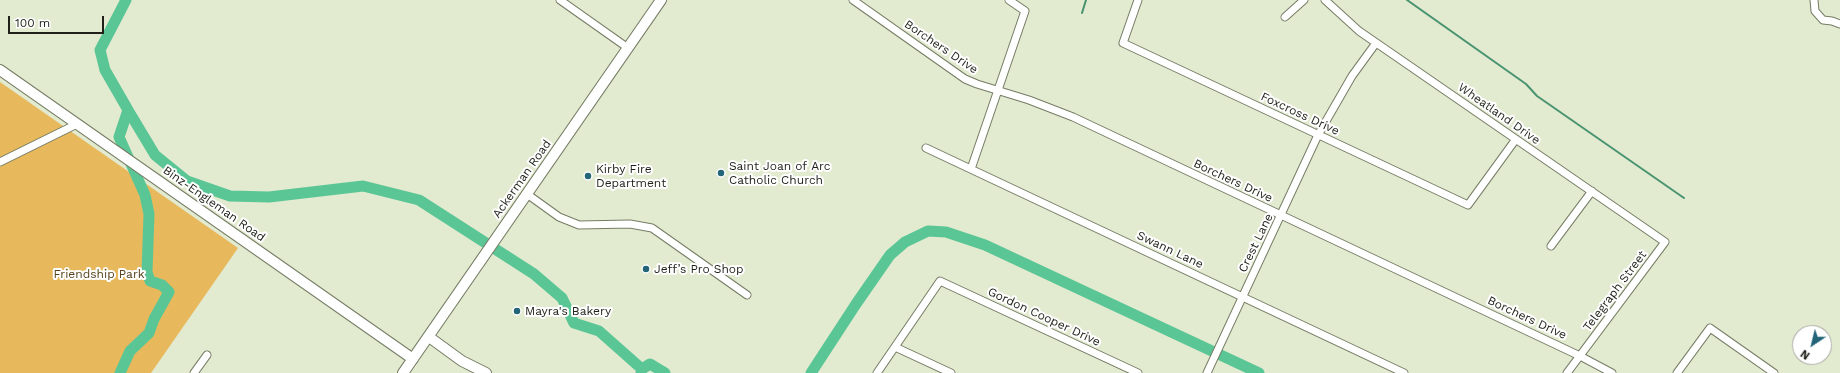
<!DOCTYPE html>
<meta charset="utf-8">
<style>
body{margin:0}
#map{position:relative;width:1840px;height:373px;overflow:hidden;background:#e2ead0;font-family:"Work Sans",sans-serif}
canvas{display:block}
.north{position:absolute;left:1792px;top:325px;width:40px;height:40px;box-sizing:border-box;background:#fff;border:1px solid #a5a6a3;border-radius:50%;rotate:215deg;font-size:11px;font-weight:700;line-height:16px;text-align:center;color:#1f2118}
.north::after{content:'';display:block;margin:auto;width:14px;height:18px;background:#236478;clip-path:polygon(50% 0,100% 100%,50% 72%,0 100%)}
.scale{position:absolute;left:8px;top:16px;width:96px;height:18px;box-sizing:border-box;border:2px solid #1f2118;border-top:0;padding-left:5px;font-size:12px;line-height:14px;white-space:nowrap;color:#1f2118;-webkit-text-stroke:3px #fff;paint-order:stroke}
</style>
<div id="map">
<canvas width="1840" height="373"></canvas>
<div class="north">N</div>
<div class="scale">100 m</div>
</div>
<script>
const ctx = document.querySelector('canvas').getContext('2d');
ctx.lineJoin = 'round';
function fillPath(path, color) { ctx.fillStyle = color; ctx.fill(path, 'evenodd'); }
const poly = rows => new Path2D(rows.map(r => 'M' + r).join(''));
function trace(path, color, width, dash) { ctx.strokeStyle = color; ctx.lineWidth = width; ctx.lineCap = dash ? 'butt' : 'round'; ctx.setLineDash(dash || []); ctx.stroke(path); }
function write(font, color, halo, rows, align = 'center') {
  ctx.font = font + ' "Work Sans",sans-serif'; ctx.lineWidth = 4; ctx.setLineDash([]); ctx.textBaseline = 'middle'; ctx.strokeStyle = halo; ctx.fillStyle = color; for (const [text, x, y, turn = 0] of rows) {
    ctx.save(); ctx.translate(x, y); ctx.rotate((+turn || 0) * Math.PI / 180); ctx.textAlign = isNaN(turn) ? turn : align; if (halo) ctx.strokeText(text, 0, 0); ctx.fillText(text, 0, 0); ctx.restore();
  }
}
fillPath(poly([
 [0,82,238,248,151,373,0,373]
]), '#e8b85d');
trace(poly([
 [1407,0,1526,84,1537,96,1684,198],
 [1082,13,1086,0]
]), '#499470', 2);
trace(poly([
 [128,110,155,155,187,181,230,196,269,197,363,186,419,200,534,274,562,298,574,323,599,331,642,369,641,373],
 [642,369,650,364,665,373],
 [120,373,130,351,149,333,154,319,169,292,162,285,150,281,147,272,149,214,145,195,119,137,128,110,105,70,100,50,126,0],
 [811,373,856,304,890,255,905,242,928,231,946,232,985,245,1259,373]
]), '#5bc695', 11);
const street = poly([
 [560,0,628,48],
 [853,0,965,79,977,84,1029,100,1073,117,1580,356,1612,373],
 [1138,0,1123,43,1468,205,1516,139],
 [1325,0,1359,31,1665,242,1567,373],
 [1814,0,1815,11,1823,20,1832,21,1840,24],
 [1285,17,1304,0],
 [926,148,1404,373],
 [0,162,77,124],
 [971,169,1025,11,1009,0],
 [527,194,559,217,579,225,630,224,652,228,747,295],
 [1551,246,1592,191],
 [895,347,951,373],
 [194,373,207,355],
 [877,373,940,281,1138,373],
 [1207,373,1318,135,1352,76,1376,43],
 [1677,373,1710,328,1774,373]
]);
const secondary = poly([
 [0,70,413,359],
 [429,337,462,361,486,373],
 [403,373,661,0]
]);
trace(street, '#757d65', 9);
trace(secondary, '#757d65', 12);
trace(street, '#fff', 7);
trace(secondary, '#fff', 10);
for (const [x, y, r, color] of [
 [721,173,4,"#236478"],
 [588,176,4,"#236478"],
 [646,269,4,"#236478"],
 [517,311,4,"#236478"]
]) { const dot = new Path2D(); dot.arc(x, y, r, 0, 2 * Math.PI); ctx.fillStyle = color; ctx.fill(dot); trace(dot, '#fff', 1.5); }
write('12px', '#1f2118', '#fff', [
 ["Borchers Drive",941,47,34],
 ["Foxcross Drive",1300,114,25],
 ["Wheatland Drive",1499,114,35],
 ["Ackerman Road",522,179,-55],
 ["Borchers Drive",1233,181,25],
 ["Binz-Engleman Road",214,204,35],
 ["Crest Lane",1256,243,-64],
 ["Swann Lane",1170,250,25],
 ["Telegraph Street",1615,291,-53],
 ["Gordon Cooper Drive",1044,317,25],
 ["Borchers Drive",1527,318,25]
]);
write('12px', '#1f2118', '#fff', [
 ["Saint Joan of Arc",729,166],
 ["Catholic Church",729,180],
 ["Kirby Fire",596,169],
 ["Department",596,183],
 ["Jeff’s Pro Shop",654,269],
 ["Mayra's Bakery",525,311]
], 'left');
write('12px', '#57431d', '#fff', [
 ["Friendship Park",99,274]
]);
</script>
